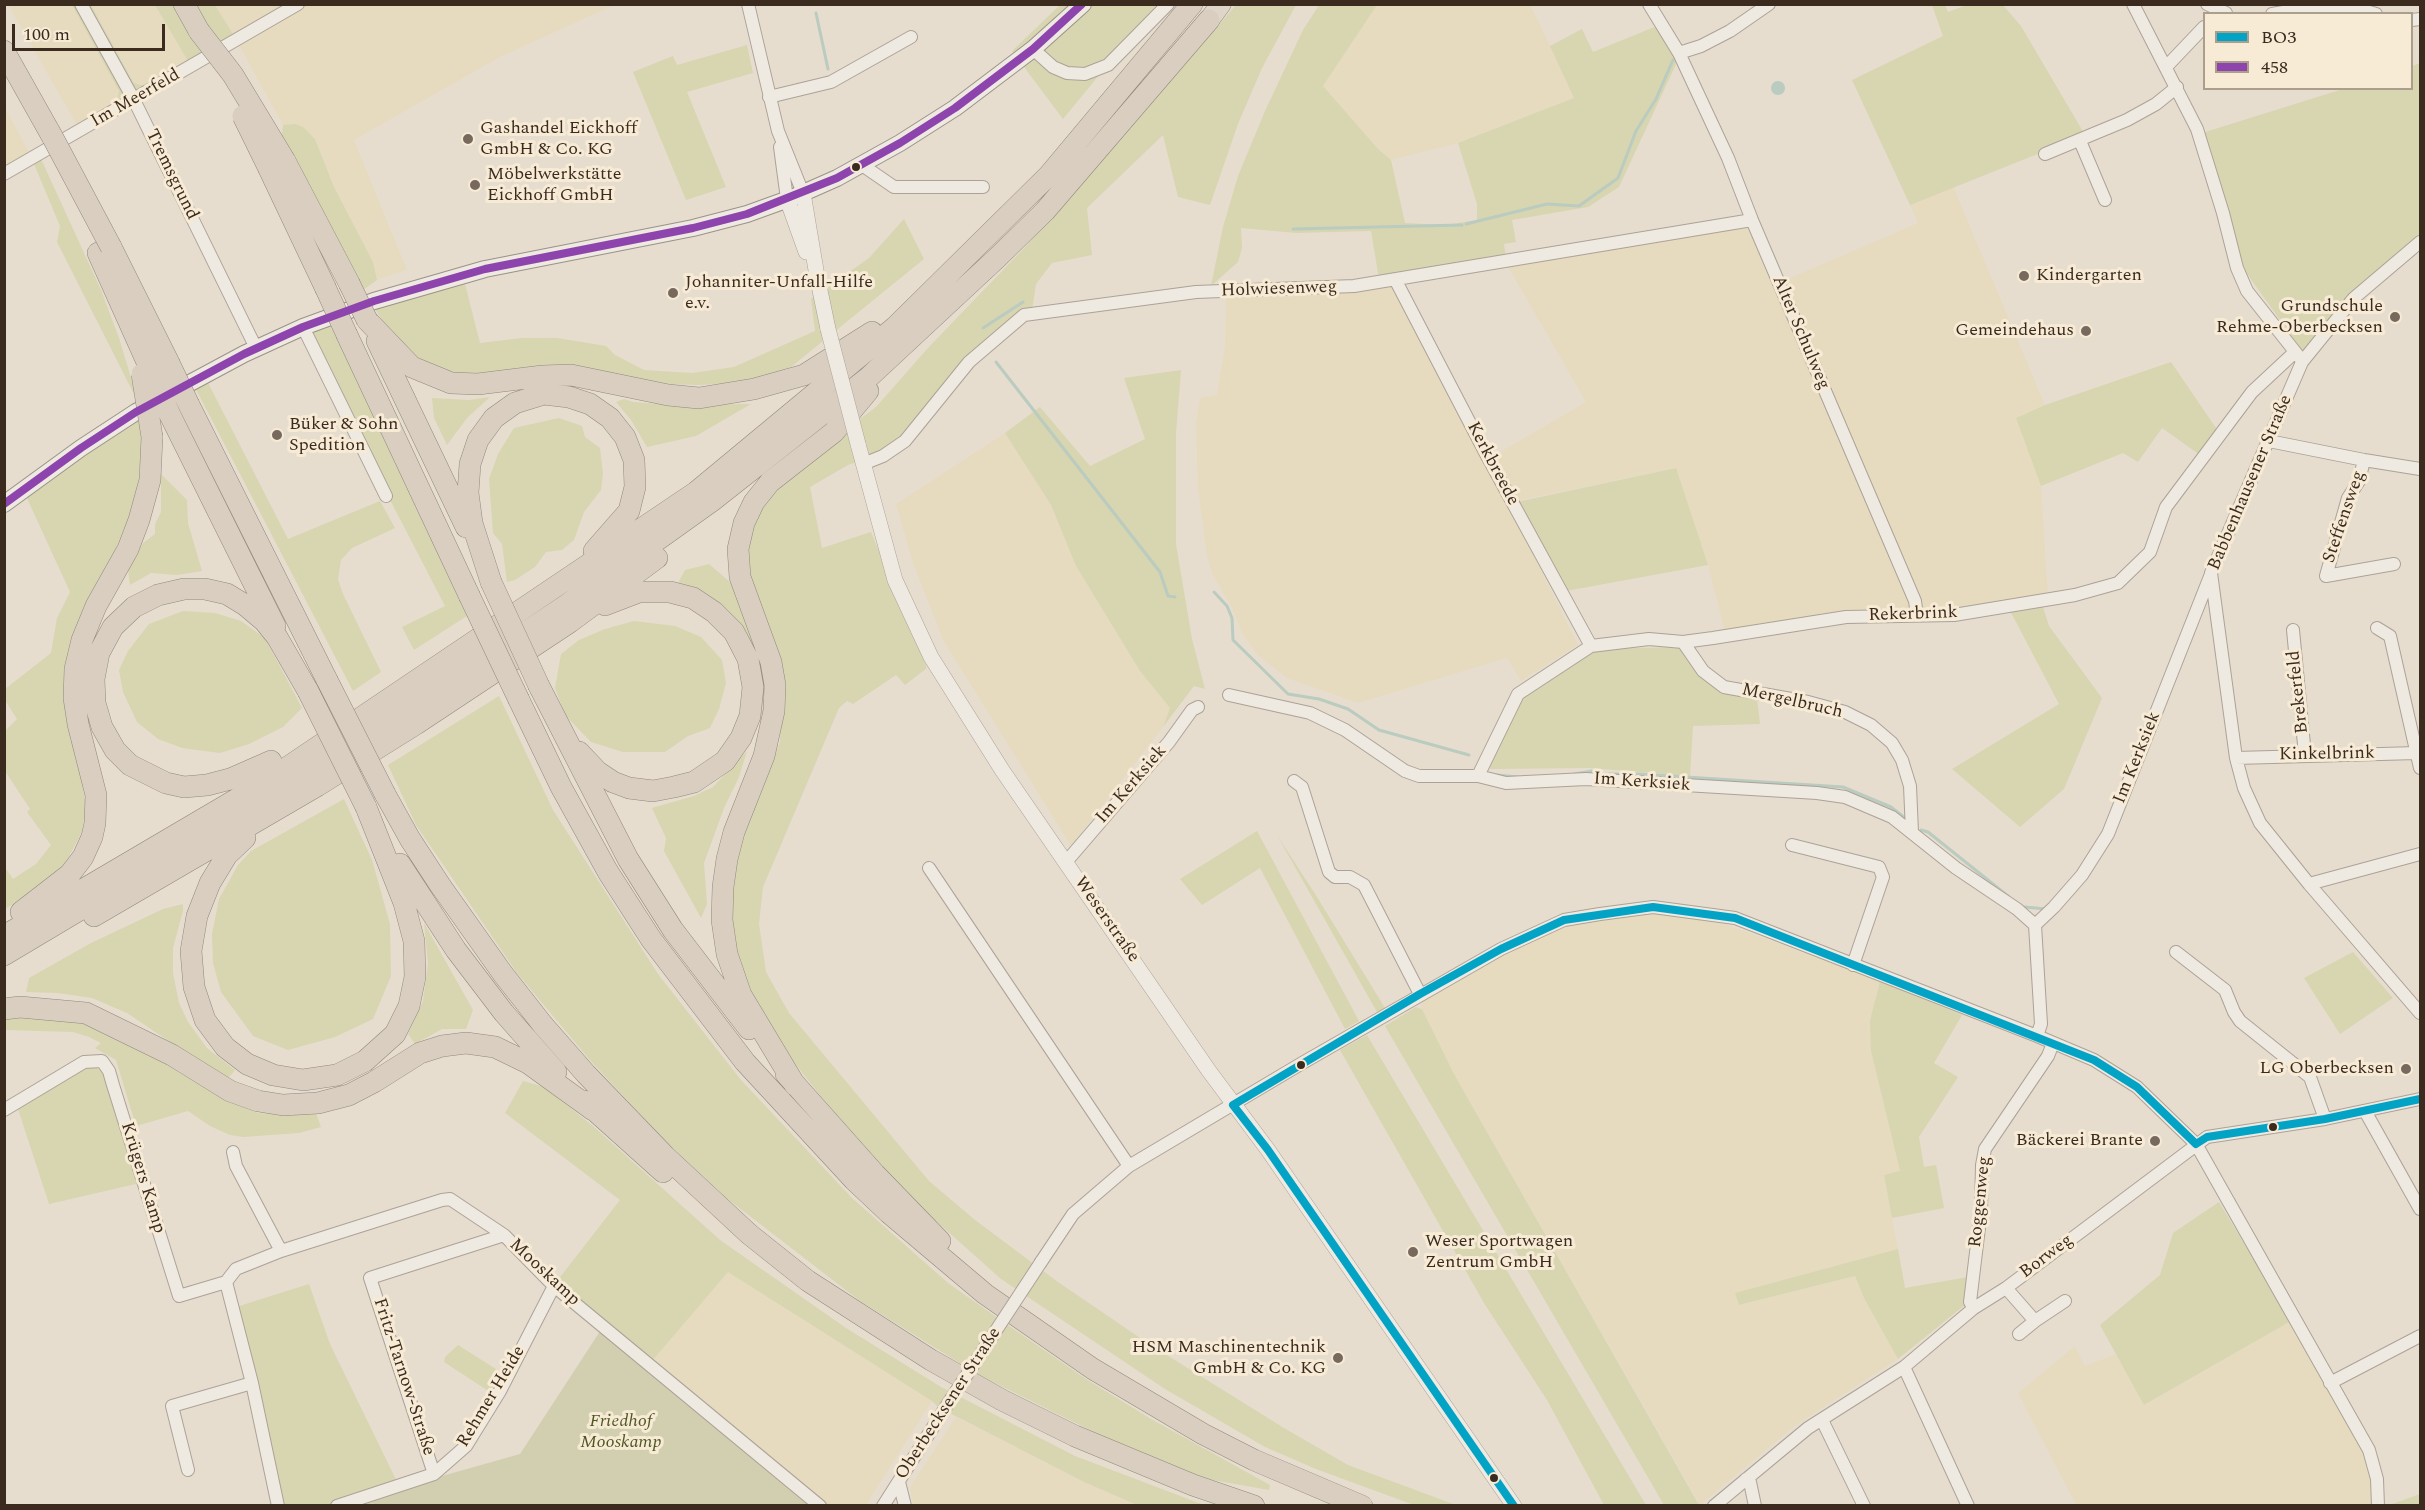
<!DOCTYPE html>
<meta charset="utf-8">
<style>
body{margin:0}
#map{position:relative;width:2425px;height:1510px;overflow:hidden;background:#e6ddcf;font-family:Spectral,serif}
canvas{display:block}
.frame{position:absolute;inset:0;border:6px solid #3b2b1f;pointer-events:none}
.legend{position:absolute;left:2203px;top:12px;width:210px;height:78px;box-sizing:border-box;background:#f7ebd5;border:2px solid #ac9e8c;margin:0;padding:8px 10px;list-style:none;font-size:18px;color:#3b2b1f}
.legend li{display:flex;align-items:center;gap:12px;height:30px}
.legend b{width:30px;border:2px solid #ac9e8c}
.scale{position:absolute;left:12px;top:24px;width:153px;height:27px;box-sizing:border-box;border:3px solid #3b2b1f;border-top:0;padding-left:8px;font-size:18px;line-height:21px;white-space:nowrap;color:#3b2b1f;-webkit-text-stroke:4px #f7ebd5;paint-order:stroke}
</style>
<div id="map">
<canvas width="2425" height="1510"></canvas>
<div class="frame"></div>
<ul class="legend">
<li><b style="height:8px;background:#03a3c5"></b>BO3</li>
<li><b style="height:8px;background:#8e44ad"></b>458</li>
</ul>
<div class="scale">100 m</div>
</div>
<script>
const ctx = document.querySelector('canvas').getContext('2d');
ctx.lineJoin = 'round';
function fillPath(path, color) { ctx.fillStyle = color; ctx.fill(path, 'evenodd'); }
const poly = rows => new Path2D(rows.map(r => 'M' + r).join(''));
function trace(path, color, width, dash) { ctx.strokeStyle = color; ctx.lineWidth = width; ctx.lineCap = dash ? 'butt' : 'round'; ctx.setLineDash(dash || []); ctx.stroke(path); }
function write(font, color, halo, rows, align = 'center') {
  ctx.font = font + ' Spectral,serif'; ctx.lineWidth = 6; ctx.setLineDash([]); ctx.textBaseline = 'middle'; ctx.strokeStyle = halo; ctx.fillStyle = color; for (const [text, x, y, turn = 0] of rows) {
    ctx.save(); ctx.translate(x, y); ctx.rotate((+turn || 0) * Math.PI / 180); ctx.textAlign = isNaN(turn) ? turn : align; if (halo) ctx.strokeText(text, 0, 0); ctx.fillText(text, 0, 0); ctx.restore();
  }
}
fillPath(poly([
 [1530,4,1575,98,1458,143,1391,160,1378,149,1323,86,1377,5],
 [8,5,72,5,119,91,117,102,77,125],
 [91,5,155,5,188,61,145,86,135,83],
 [215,5,284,5,233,34],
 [308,5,614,5,500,57,354,140,407,270,377,280,373,262,334,187,315,139,295,124,283,125,239,45],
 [5,108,29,152,5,167,4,167],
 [1953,186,2045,405,2016,418,2041,486,2048,597,1991,606,1725,632,1708,565,1675,468,1521,500,1510,507,1578,645,1521,681,1507,658,1358,703,1287,678,1259,656,1243,635,1232,608,1212,573,1207,557,1198,488,1196,423,1200,398,1217,395,1225,346,1226,295,1394,284,1485,461,1586,402,1507,265,1748,224,1774,285,1918,223,1910,205],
 [1005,433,1051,505,1076,566,1140,671,1170,708,1163,727,1071,846,943,640,913,563,896,504],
 [1649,912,1725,924,1880,981,1876,994,1871,1051,1900,1172,1884,1175,1898,1249,1735,1293,1739,1305,1855,1276,1864,1298,1898,1359,1796,1425,1700,1505,1454,1074,1422,1009,1416,991,1564,925],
 [728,1272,932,1401,866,1505,826,1505,652,1361],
 [2291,1321,2366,1451,2375,1506,2076,1505,2018,1393,2075,1346,2085,1366,2116,1354,2145,1405],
 [956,1417,1084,1482,1137,1505,913,1505,910,1487]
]), '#e6dbbf');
fillPath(poly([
 [72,5,91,5,134,83,145,86,117,102,119,91],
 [155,5,215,5,233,34,284,5,308,5,239,45,233,35,188,61],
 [1060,5,1157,5,1063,119,1012,51],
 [1236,5,1296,5,1262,68,1238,124,1210,205,1178,197,1163,135,1087,208,1092,255,1052,263,1036,284,1032,310,1023,315,905,435,884,453,848,465,810,487,822,548,871,532,927,668,905,685,896,675,853,704,847,701,839,708,763,887,759,924,766,972,789,1013,929,1181,975,1220,1058,1282,1149,1344,1284,1428,1348,1465,1456,1505,1414,1505,1316,1469,1265,1447,1165,1389,1001,1279,880,1171,762,1022,736,969,729,923,731,866,780,742,781,688,751,591,745,557,750,525,793,469,876,407,928,348,1028,244],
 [1319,5,1377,5,1323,86,1378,149,1391,160,1405,223,1446,225,1477,220,1477,204,1458,143,1574,98,1550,46,1582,29,1593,52,1657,26,1677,62,1619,187,1588,207,1512,220,1516,242,1504,244,1507,265,1380,285,1371,231,1296,233,1241,228,1242,248,1238,262,1211,286,1223,227,1238,176,1265,111,1303,30],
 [1932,5,1945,5,1948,12,1967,5,2003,5,2021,26,2085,135,1910,205,1852,80,1943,36],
 [747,45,753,73,687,92,726,187,686,200,633,72,673,56,677,65],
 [2420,63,2420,236,2303,352,2245,271,2202,133,2343,89,2412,88,2412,66],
 [295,124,303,127,315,139,334,187,373,262,377,280,363,290,281,141,283,125],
 [36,148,101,290,119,338,139,404,142,443,139,478,130,517,110,561,86,603,76,752,86,805,82,832,64,866,40,886,5,909,4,866,13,879,36,864,51,845,27,812,30,809,5,771,5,731,17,719,5,700,5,689,51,653,57,618,70,592,20,483,139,404,57,242,60,226,29,152],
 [904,219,924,259,791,367,746,382,700,385,659,384,470,375,439,369,402,350,375,309,464,280,480,343,522,338,557,338,606,346,615,355,644,370,692,373,734,367,815,331,811,299,869,258],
 [329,316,467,616,414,650,402,627,445,606,389,498,305,323],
 [2171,362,2218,431,2200,455,2162,428,2138,462,2123,453,2041,486,2016,418,2045,405],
 [1181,370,1176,433,1176,544,1192,639,1205,689,1194,686,1163,727,1170,708,1140,671,1076,566,1051,505,1005,433,1040,407,1090,466,1145,439,1124,378],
 [202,371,288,539,380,501,395,528,352,548,341,560,338,579,343,594,381,672,353,691,190,378],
 [490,397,467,418,447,445,434,418,432,398,469,400],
 [624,399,633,402,673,405,751,404,696,436,647,447,631,420,616,402],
 [559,418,582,426,585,437,600,448,603,474,601,490,584,512,574,540,562,550,546,552,535,567,515,580,507,582,502,544,493,533,489,479,498,454,514,428],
 [1676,468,1708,565,1566,591,1517,502],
 [161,474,187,500,188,523,202,571,177,575,151,573,130,585,128,570,143,543,155,534,155,524,161,512],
 [709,564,731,583,752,638,764,672,765,709,760,717,751,649,728,610,704,592,677,585,685,570],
 [2048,597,2043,607,2049,626,2102,698,2064,789,2020,827,1952,769,2059,704,2006,603],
 [183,611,215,613,241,621,265,638,302,708,283,727,249,744,220,753,182,748,158,739,137,722,123,692,119,670,128,651,149,624],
 [634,621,675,626,701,637,722,660,726,683,719,709,710,728,688,736,665,752,623,752,591,742,565,715,555,688,561,654,579,640,605,629],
 [1679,647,1718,687,1757,698,1760,724,1693,726,1690,776,1589,768,1490,769,1496,734,1519,695,1595,649],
 [499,696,553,810,658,974,741,1080,852,1198,948,1283,992,1314,1086,1379,1151,1419,1270,1485,1269,1490,1207,1479,1168,1465,1116,1443,979,1375,860,1301,729,1200,664,1140,589,1059,517,973,416,825,388,765],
 [747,751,739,777,724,808,704,863,707,904,701,918,664,851,666,838,652,808,694,796,713,787],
 [344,799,372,860,390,924,391,976,373,1019,335,1037,288,1050,253,1036,221,992,213,963,212,934,219,899,238,865,251,851],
 [1257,831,1359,1021,1345,1029,1260,868,1202,905,1180,879],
 [1277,835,1317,897,1385,1008,1377,1012],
 [183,904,183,911,173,948,173,973,179,1003,188,1022,207,1048,235,1070,227,1080,127,1013,92,998,58,993,26,992,29,978,91,943,163,909],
 [424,923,473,1010,466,1029,442,1029,415,1044,408,1034,423,1001,428,963],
 [2353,952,2393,998,2340,1034,2304,978],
 [1880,981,1962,1015,1934,1063,1958,1077,1919,1137,1924,1167,1936,1165,1944,1208,1892,1218,1884,1175,1900,1171,1871,1051,1870,1021],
 [1416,1007,1422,1009,1454,1074,1699,1505,1664,1505,1385,1026],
 [5,1017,56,1018,89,1024,155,1054,180,1073,230,1102,258,1113,287,1115,316,1113,321,1127,299,1133,243,1137,230,1135,210,1126,188,1111,136,1126,116,1060,95,1048,101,1043,89,1037,73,1032,5,1030],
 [1367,1035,1646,1505,1604,1505,1547,1400,1484,1303,1340,1050],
 [83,1068,97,1068,106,1075,140,1183,49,1204,17,1106],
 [523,1081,544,1087,593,1126,720,1240,846,1328,941,1387,1075,1456,1204,1505,1137,1505,1084,1482,938,1407,932,1401,728,1272,652,1361,557,1281,620,1200,505,1113],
 [2219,1202,2291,1321,2144,1405,2100,1325,2160,1275,2173,1233],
 [1898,1249,1905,1288,1968,1277,1966,1304,1898,1359,1864,1298,1855,1276,1739,1305,1735,1293],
 [309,1284,330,1344,400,1488,371,1496,375,1505,282,1505,236,1307],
 [458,1345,507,1376,496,1396,444,1362,445,1357],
 [2420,1494,2420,1505,2389,1505]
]), '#d8d5b1');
fillPath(poly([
 [606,1322,826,1505,375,1506,371,1496,520,1454]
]), '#d2cfb1');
fillPath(poly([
 '1771 88a7 7 0 1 1 14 0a7 7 0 1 1-14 0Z'
]), '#bacbc0');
trace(poly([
 [816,13,828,69],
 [1466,224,1547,204,1579,206,1618,178,1636,131,1656,99,1673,60],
 [1293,229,1462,225],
 [983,328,1023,302],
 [996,362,1160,572,1168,596,1175,597],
 [1214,592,1227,606,1232,618,1233,640,1288,694,1319,699,1348,709,1379,730,1469,755],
 [1574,774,1592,771,1600,774,1639,774,1843,787,1891,807,1905,818],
 [1497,775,1517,777],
 [1921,830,1928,832,2008,896],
 [2025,907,2046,909]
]), '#bacbc0', 3);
const minor = poly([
 [81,4,134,100,256,348],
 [748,4,778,131,803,193],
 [1649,4,1679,53,1728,158,1752,220,1915,601,1917,615],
 [2133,4,2197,129,2223,213,2237,268,2247,291,2300,358],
 [2207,4,2226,13],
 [2272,14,2295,10,2356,8,2376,14],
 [2412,20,2420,19],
 [1033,49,1053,67,1067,73,1085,74,1108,65,1168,4],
 [1679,53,1701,46,1730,31,1769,4],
 [2166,67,2204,27],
 [769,97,831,82,911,37],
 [2080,141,2105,200],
 [780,147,787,199],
 [2045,154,2127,120,2156,104,2177,87],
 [862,165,894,187,983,187],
 [4,174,298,4],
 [2420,242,2354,298,2302,362,2211,573,2236,758,2244,788,2260,823,2309,884,2420,1013],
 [1396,281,1486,454,1591,646],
 [303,327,386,496],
 [2269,441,2364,460,2420,469],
 [2364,460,2359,481,2348,498,2326,576,2394,564],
 [863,464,883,456,905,441,969,362,1024,315,1196,292,1354,286,1752,220],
 [2377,628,2390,636,2420,768],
 [2293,630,2305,755],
 [1683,642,1703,671,1724,687,1808,702,1845,712,1871,725,1892,743,1902,760,1910,786,1912,832],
 [1229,695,1310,713,1345,730,1405,771,1419,776,1478,776,1506,783,1586,779,1817,793,1845,797,1892,817,1956,868,2017,909,2035,925],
 [2236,758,2417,753],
 [1478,776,1518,694,1591,646,1649,639,1683,642,1713,638,1846,617,1954,615,2075,595,2118,583,2150,552,2166,507,2252,392,2295,352],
 [1294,781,1302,787,1329,872,1335,877,1350,877,1364,885,1420,994],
 [1792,845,1879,867,1883,877,1853,965],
 [1066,862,1169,742,1192,710,1198,707],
 [929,868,1129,1166],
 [2309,884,2420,854],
 [2176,952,2225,990,2234,1012,2240,1021,2310,1077,2325,1119],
 [2037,1036,2041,1024,2035,925,2054,907,2082,875,2108,834,2211,574],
 [4,1110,84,1062,102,1061,109,1071,113,1085,179,1296,226,1282],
 [2365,1111,2420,1209],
 [233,1152,236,1166,281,1251],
 [1041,1262,1073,1214,1129,1166,1304,1062,1501,949,1564,920,1600,914,1653,907,1735,918,2037,1036,2094,1060,2137,1087,2196,1144,2369,1450,2377,1479,2378,1506],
 [2006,1288,2035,1321,2019,1334],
 [1974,1308,1970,1302,1981,1211,1982,1165,1985,1149,2048,1056,2053,1043],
 [2035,1321,2065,1301],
 [1904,1367,1968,1506],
 [2330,1383,2420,1336],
 [1822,1420,1864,1506],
 [188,1470,172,1406,252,1383],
 [434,1474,370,1278,504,1235],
 [1746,1479,1750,1482,1755,1506],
 [899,1482,905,1506],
 [278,1506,252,1383,226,1282,236,1269,281,1251,442,1200,450,1199,504,1235,554,1286,820,1506],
 [337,1506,434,1474,466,1446,500,1391,554,1286],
 [883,1506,949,1402],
 [1714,1506,1808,1428,1904,1367,1974,1308,2006,1288,2207,1137,2325,1119,2420,1099]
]);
const tertiary = poly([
 [803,193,817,276,828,329],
 [787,199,806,252],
 [858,444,895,580,931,657,1002,770,1209,1071,1268,1150,1514,1506]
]);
const secondary = poly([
 [4,504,81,448,136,412,244,354,303,327,374,301,485,269,693,228,747,214,794,197,837,178,900,143,955,108,1033,49,1083,4]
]);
const trunk = poly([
 [1209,20,1221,4]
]);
const motorway = poly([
 [184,4,199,31],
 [4,51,53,138],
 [285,161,349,283],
 [269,169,325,287],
 [111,247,169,363],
 [98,253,151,371],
 [367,320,412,367,451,383,478,384,543,376,571,375,668,395,699,398,754,389,804,375,872,332],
 [347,335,469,595],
 [377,341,466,527],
 [189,405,327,680],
 [170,415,275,626],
 [491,582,472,523,468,493,470,464,478,440,494,418,515,403,544,394,569,397,590,404,610,418,625,437,634,460,635,487,629,511,594,551],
 [539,686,628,859,673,930,749,1029],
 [519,700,561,787,608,872,651,939,745,1062,854,1180,889,1213,985,1294,1093,1369,1203,1434,1254,1460,1362,1506],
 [579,752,598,772,613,782,629,788,653,791,674,787,694,782,725,761,741,738,750,716,753,687,748,659,734,632,714,612,693,598,670,592,639,592,605,605],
 [271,761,230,779,207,785,184,787,166,783,130,765,115,750,102,727,95,703,94,679,99,653,113,627,134,607,158,595,184,589,205,589,227,594,245,605,264,621,277,637,308,691],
 [385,794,410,839,440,885,503,974,543,1025,586,1074,665,1156,749,1234,808,1281,931,1360,1002,1400,1075,1436,1193,1485,1254,1506],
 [245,838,227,855,210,883,197,916,191,951,194,987,205,1020,225,1047,247,1064,273,1075,303,1080,337,1075,365,1061,395,1034,409,1006,415,977,414,941,404,903,366,807],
 [400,864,456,950,504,1013,556,1072],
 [21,912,70,874,83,857,92,837,95,823,96,795,78,724,74,698,75,669,82,640,96,606,128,549,139,520,150,480,152,437],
 [94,916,317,786,416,724,570,622,657,558],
 [4,936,264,783,696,492,895,327,1049,175,1192,4],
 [4,955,247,810,410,709,565,606,712,501,869,377,998,257,1045,211,1209,20],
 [4,1009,20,1007,86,1013,172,1055,230,1091,258,1101,283,1105,318,1103,349,1095,374,1082,420,1053,442,1046,466,1043,495,1047,528,1063,593,1110],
 [786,1074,875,1174,940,1241],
 [795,1085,741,995,727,954,722,920,723,887,727,859,734,832,764,756,774,711,775,685,771,662,740,577,738,549,744,523,754,502,770,482,834,432,868,391],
 [584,1101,663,1172]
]);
trace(minor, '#aca297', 14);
trace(tertiary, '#aca297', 16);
trace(secondary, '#9b9288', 18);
trace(trunk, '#91887f', 21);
trace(motorway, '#91887f', 22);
trace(minor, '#eee9e1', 12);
trace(tertiary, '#eee9e1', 15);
trace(secondary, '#eee9e1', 16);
trace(trunk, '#dfd6c9', 20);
trace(motorway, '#d9cec0', 21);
const minorBridge = poly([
 [949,1402,1041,1262]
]);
const tertiaryBridge = poly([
 [828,329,858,444]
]);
const motorwayBridge = poly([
 [199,31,233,75,285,161],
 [243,116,269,169],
 [53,138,111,247],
 [349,283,367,320],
 [325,287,347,335],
 [169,363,189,405],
 [151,371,170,415],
 [142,374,152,437],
 [491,582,539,686],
 [469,595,519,700],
 [327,680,385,794],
 [308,691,366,807]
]);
trace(minorBridge, '#aca297', 14, []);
trace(tertiaryBridge, '#aca297', 16, []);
trace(motorwayBridge, '#91887f', 22, []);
trace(minorBridge, '#eee9e1', 12);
trace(tertiaryBridge, '#eee9e1', 15);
trace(motorwayBridge, '#d9cec0', 21);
trace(poly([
 [1233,1105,1420,994,1501,949,1564,920,1653,907,1735,918,2094,1060,2137,1087,2196,1144],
 [1233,1105,1268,1150,1514,1506],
 [2196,1144,2207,1137,2325,1119,2420,1099]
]), '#03a3c5', 8);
trace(poly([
 [4,504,81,448,136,412,244,354,303,327,374,301,485,269,693,228,747,214,837,178,900,143,955,108,1033,49,1082,4]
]), '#8e44ad', 8);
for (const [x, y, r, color] of [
 [468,139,6,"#77695d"],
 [856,167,5,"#3b2b1f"],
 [475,185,6,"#77695d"],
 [2024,276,6,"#77695d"],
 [673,293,6,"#77695d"],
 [2395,317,6,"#77695d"],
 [2086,331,6,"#77695d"],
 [277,435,6,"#77695d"],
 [1301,1065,5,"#3b2b1f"],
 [2406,1069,6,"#77695d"],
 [2273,1127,5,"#3b2b1f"],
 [2155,1141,6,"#77695d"],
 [1413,1252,6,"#77695d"],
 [1338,1358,6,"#77695d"],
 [1494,1478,5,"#3b2b1f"]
]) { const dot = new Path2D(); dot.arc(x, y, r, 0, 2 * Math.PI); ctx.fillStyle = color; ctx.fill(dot); trace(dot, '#f7ebd5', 2); }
write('18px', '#3b2b1f', '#f7ebd5', [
 ["Im Meerfeld",136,99,-30],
 ["Tremsgrund",171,175,64],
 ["Holwiesenweg",1279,290,-2],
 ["Alter Schulweg",1800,333,67],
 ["Kerkbreede",1492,464,62],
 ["Babbenhausener Straße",2251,483,-67],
 ["Steffensweg",2345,517,-71],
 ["Rekerbrink",1913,615,-2],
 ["Brekerfeld",2299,692,-96],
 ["Mergelbruch",1792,702,13],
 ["Kinkelbrink",2327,755,-1],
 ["Im Kerksiek",2138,758,-68],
 ["Im Kerksiek",1642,783,4],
 ["Im Kerksiek",1132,785,-49],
 ["Weserstraße",1106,920,55],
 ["Krügers Kamp",142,1178,73],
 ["Roggenweg",1981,1202,-84],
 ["Borweg",2047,1257,-37],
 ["Mooskamp",544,1273,43],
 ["Fritz-Tarnow-Straße",403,1377,72],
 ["Rehmer Heide",492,1397,-59],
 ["Oberbecksener Straße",949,1404,-57]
]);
write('18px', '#3b2b1f', '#f7ebd5', [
 ["Gashandel Eickhoff",480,129],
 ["GmbH & Co. KG",480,150],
 ["Möbelwerkstätte",487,175],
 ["Eickhoff GmbH",487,196],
 ["Kindergarten",2036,276],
 ["Johanniter-Unfall-Hilfe",685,283],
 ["e.v.",685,304],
 ["Grundschule",2383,307,"right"],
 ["Rehme-Oberbecksen",2383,328,"right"],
 ["Gemeindehaus",2074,331,"right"],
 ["Büker & Sohn",289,425],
 ["Spedition",289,446],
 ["LG Oberbecksen",2394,1069,"right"],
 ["Bäckerei Brante",2143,1141,"right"],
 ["Weser Sportwagen",1425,1242],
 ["Zentrum GmbH",1425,1263],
 ["HSM Maschinentechnik",1326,1348,"right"],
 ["GmbH & Co. KG",1326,1369,"right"]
], 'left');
write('italic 18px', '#4f5825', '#f7ebd5', [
 ["Friedhof",621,1422],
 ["Mooskamp",621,1443]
]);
</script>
